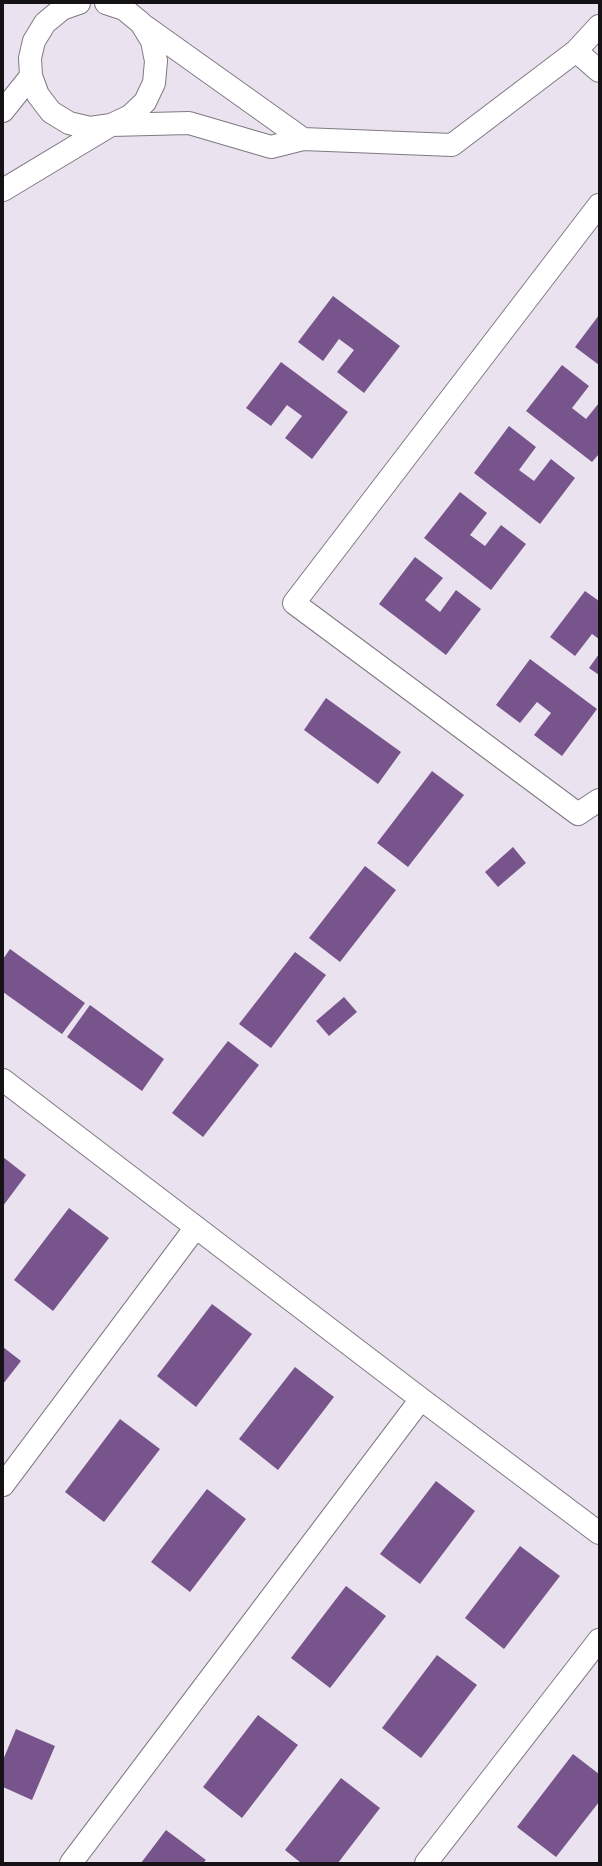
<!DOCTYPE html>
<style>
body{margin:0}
#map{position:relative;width:602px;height:1866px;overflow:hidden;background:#eae3ef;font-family:"PT Sans Narrow",sans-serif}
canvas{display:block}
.frame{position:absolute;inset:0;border:4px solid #151216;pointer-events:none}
</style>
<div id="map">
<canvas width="602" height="1866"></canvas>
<div class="frame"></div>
</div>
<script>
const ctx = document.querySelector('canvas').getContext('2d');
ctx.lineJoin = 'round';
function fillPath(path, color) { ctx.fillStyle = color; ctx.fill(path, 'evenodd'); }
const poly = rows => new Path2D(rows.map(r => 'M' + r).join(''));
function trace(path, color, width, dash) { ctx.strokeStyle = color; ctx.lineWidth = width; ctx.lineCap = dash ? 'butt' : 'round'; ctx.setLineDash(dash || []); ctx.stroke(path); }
fillPath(poly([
 [333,296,400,346,364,393,337,372,354,350,339,339,323,361,298,342],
 [599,315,599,365,575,347],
 [281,362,348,412,312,459,285,438,302,416,287,405,271,426,246,408],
 [562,365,589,386,572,408,586,419,599,403,599,454,592,462,526,411],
 [509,426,536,447,519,470,534,481,551,459,575,478,540,524,474,473],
 [460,492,487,513,470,535,485,546,501,525,526,544,491,590,424,538],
 [415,557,443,578,425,600,440,612,456,590,481,609,446,655,379,604],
 [585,591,599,601,599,639,592,634,575,656,550,637],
 [599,654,599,675,589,668],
 [530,659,597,709,562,756,534,735,551,713,537,702,520,723,496,705],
 [326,698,401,752,378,784,304,730],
 [432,771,464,795,408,867,377,843],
 [513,847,526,863,498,887,485,872],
 [365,866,396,890,340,962,309,938],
 [10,949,85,1003,62,1034,3,992,3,959],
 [295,952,326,975,271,1048,239,1024],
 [344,997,357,1012,329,1036,316,1021],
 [90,1005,164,1059,142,1091,67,1037],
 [228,1041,259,1065,203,1137,172,1113],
 [3,1157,26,1175,3,1206],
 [69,1208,109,1238,53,1311,14,1280],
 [212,1304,252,1334,196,1407,157,1376],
 [3,1347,21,1361,3,1384],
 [295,1367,334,1397,278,1470,239,1439],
 [120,1419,160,1449,104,1522,65,1492],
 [436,1481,475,1511,420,1584,380,1554],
 [207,1489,246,1519,190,1592,151,1562],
 [520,1546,560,1576,504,1649,465,1618],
 [346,1586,386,1616,330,1688,291,1658],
 [437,1655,477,1685,421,1758,382,1728],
 [258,1715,298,1745,242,1818,203,1787],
 [16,1729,55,1746,32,1800,3,1787,3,1760],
 [573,1754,599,1774,599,1802,556,1857,517,1827],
 [341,1778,380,1808,338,1863,301,1863,285,1850],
 [166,1830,206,1860,203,1863,141,1863]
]), '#77548b');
const street = poly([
 [79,3,62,9,45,23,34,41,30,58,31,76,38,95,51,112,69,123,90,128,111,125,130,116,145,102,154,83,156,61,152,41,141,23,124,9,106,3],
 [143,25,303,139],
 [576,51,599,71],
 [3,111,31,76],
 [3,190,111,125,189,123,271,147,303,139,452,145,576,51,599,26],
 [599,205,294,603,578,814,599,800],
 [3,1080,421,1399,599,1533],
 [3,1485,196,1227],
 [71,1863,421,1399],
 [426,1863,599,1640]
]);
trace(street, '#7f7983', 24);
trace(street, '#fff', 22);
</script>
